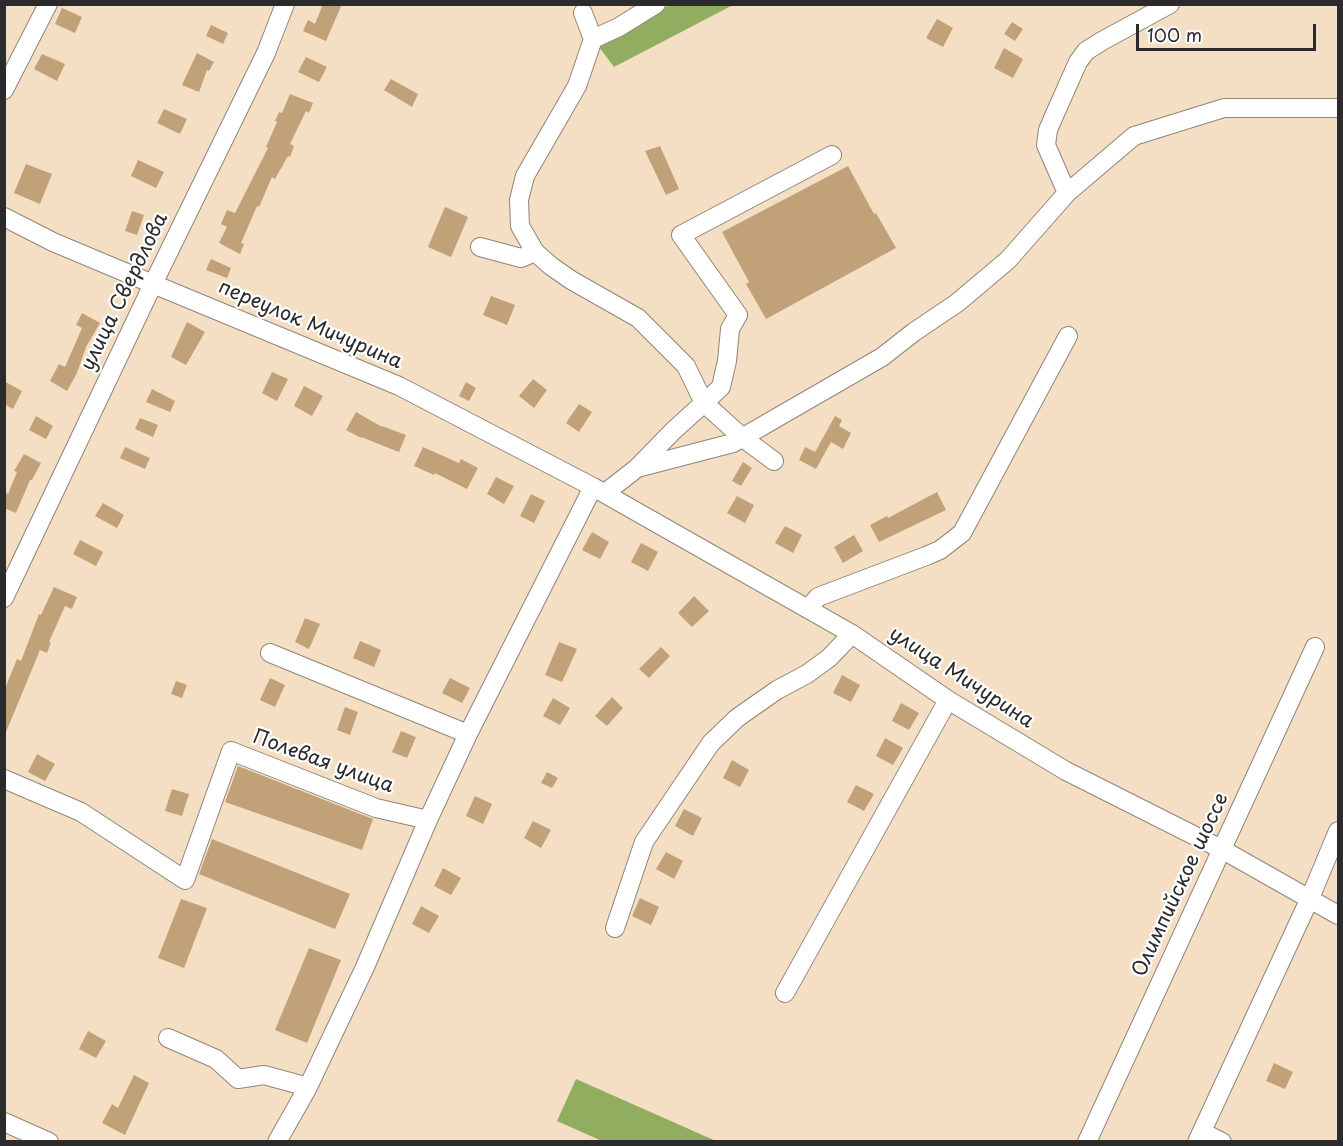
<!DOCTYPE html>
<meta charset="utf-8">
<style>
body{margin:0}
#map{position:relative;width:1343px;height:1146px;overflow:hidden;background:#f5dfc4;font-family:"Playpen Sans",sans-serif}
canvas{display:block}
.frame{position:absolute;inset:0;border:6px solid #2b2b2b;pointer-events:none}
.scale{position:absolute;left:1136px;top:24px;width:180px;height:27px;box-sizing:border-box;border:3px solid #2b2b2b;border-top:0;padding-left:8px;font-size:18px;line-height:21px;white-space:nowrap;color:#2b2b2b;-webkit-text-stroke:4px #fff;paint-order:stroke}
</style>
<div id="map">
<canvas width="1343" height="1146"></canvas>
<div class="frame"></div>
<div class="scale">100 m</div>
</div>
<script>
const ctx = document.querySelector('canvas').getContext('2d');
ctx.lineJoin = 'round';
function fillPath(path, color) { ctx.fillStyle = color; ctx.fill(path, 'evenodd'); }
const poly = rows => new Path2D(rows.map(r => 'M' + r).join(''));
function trace(path, color, width, dash) { ctx.strokeStyle = color; ctx.lineWidth = width; ctx.lineCap = dash ? 'butt' : 'round'; ctx.setLineDash(dash || []); ctx.stroke(path); }
function write(font, color, halo, rows, align = 'center') {
  ctx.font = font + ' "Playpen Sans",sans-serif'; ctx.lineWidth = 4.5; ctx.setLineDash([]); ctx.textBaseline = 'middle'; ctx.strokeStyle = halo; ctx.fillStyle = color; for (const [text, x, y, turn = 0] of rows) {
    ctx.save(); ctx.translate(x, y); ctx.rotate((+turn || 0) * Math.PI / 180); ctx.textAlign = isNaN(turn) ? turn : align; if (halo) ctx.strokeText(text, 0, 0); ctx.fillText(text, 0, 0); ctx.restore();
  }
}
fillPath(poly([
 [669,5,733,5,614,67,599,47],
 [576,1079,716,1141,602,1141,557,1121]
]), '#91ae60');
fillPath(poly([
 [323,4,342,4,326,41,303,31,308,20,315,24],
 [62,8,82,17,75,33,55,24],
 [937,19,953,28,943,47,926,38],
 [1012,22,1023,29,1015,41,1004,34],
 [211,25,228,33,223,44,206,36],
 [1004,48,1023,59,1013,78,994,68],
 [197,53,214,62,209,71,207,70,199,92,182,85],
 [42,54,65,64,57,81,34,69],
 [306,57,327,67,319,82,298,72],
 [391,79,418,94,412,107,384,90],
 [290,94,313,103,309,113,306,111,290,144,294,146,290,157,288,156,275,179,272,177,259,207,257,206,241,243,244,244,240,254,219,243,227,227,221,224,227,210,235,213,268,148,266,147,277,122,275,121,279,112,282,113],
 [164,109,187,119,180,134,157,123],
 [660,146,679,189,666,195,645,151],
 [138,160,164,172,156,188,131,176],
 [26,164,52,174,40,204,14,193],
 [848,166,874,214,876,213,896,248,766,319,746,284,749,282,722,232],
 [445,207,468,217,451,257,428,247],
 [132,211,144,215,137,235,125,231],
 [211,259,231,268,227,278,206,270],
 [491,296,515,305,507,325,483,315],
 [82,313,100,323,86,347,77,373,67,391,50,381,59,364,65,367,82,328,76,325],
 [187,322,205,332,186,365,171,357],
 [272,372,288,379,277,401,262,393],
 [533,379,547,390,534,408,519,396],
 [4,381,22,391,13,409,4,404],
 [466,382,476,388,469,401,459,396],
 [304,386,323,396,312,416,294,406],
 [152,389,175,401,170,412,146,402],
 [579,404,592,412,579,432,566,423],
 [356,412,382,427,382,426,406,435,399,452,361,437,361,438,346,430],
 [36,416,53,426,46,439,29,430],
 [835,416,842,420,839,426,851,433,843,449,831,442,816,469,799,460,805,447,815,452],
 [140,418,158,425,153,437,135,429],
 [125,447,150,458,145,469,120,458],
 [423,447,459,463,461,459,478,468,467,489,435,473,434,475,414,466],
 [24,454,41,463,32,480,30,480,16,513,4,508,4,492,8,494,17,472,14,471],
 [743,462,752,468,741,486,732,481],
 [496,477,514,486,504,504,487,494],
 [937,492,946,510,879,542,870,525,887,516,888,518],
 [531,494,545,501,534,523,520,516],
 [737,496,754,505,745,523,727,513],
 [103,503,124,515,117,528,95,516],
 [785,526,802,535,793,553,775,543],
 [592,532,609,542,600,559,582,550],
 [854,535,863,551,843,563,834,547],
 [80,540,103,552,96,566,73,554],
 [641,543,658,552,648,571,631,562],
 [54,587,77,597,72,609,65,606,49,642,51,642,47,653,40,650,4,737,4,691,17,659,21,661,39,614,41,615],
 [694,596,709,611,692,627,678,613],
 [305,618,320,624,309,649,295,642],
 [360,641,381,650,374,667,353,658],
 [559,642,577,649,562,682,545,675],
 [661,647,670,656,649,678,639,669],
 [842,675,860,685,851,702,833,693],
 [270,678,285,685,275,707,260,700],
 [450,678,470,688,462,703,442,693],
 [176,681,187,685,182,698,171,694],
 [612,697,623,708,607,726,595,716],
 [553,698,570,708,560,725,543,716],
 [901,703,919,713,909,730,892,721],
 [345,707,358,712,350,735,337,730],
 [401,731,416,737,407,758,392,752],
 [885,738,903,748,893,765,876,756],
 [37,754,55,764,45,781,28,772],
 [732,760,749,770,740,787,723,778],
 [238,766,373,819,362,850,225,802],
 [547,772,558,778,552,788,541,783],
 [856,785,874,794,864,811,847,802],
 [172,789,189,794,182,816,165,811],
 [475,796,492,804,483,824,466,816],
 [684,809,702,818,693,836,675,826],
 [533,821,551,830,541,848,524,838],
 [212,839,350,894,335,929,199,874],
 [666,852,683,861,674,879,656,869],
 [443,868,461,878,451,895,434,886],
 [640,898,659,907,651,925,632,916],
 [181,899,207,908,184,968,158,958],
 [421,906,439,916,429,933,412,924],
 [309,948,341,960,307,1043,275,1030],
 [88,1031,106,1041,96,1058,79,1049],
 [1274,1063,1293,1072,1285,1089,1266,1081],
 [134,1075,149,1083,125,1135,102,1123,112,1104,118,1108]
]), '#c0a178');
const minor = poly([
 [583,13,593,39],
 [4,90,48,4],
 [1067,193,1046,145,1048,130,1054,116,1078,62,1086,51,1102,41,1170,4],
 [4,217,53,242,153,284,399,386,593,487,852,634,948,700,1066,771,1223,850,1338,915],
 [480,247,521,258,535,252],
 [774,461,743,438,704,403,721,387,727,361,730,329,738,315,681,235,832,155],
 [637,468,733,443,882,357,914,332,957,303,1008,260,1067,193,1134,136,1224,108,1338,108],
 [605,493,637,468,673,431,704,403,686,366,638,318,571,280,551,266,535,252,520,226,519,200,525,176,577,86,593,39,619,27,656,4],
 [4,598,153,284,266,53,285,4],
 [808,609,818,597,926,556,940,550,962,533,1068,336],
 [270,653,468,734],
 [4,779,81,812,185,880,231,751,376,808,428,820],
 [615,928,644,842,711,743,737,718,777,690,807,674,829,658,852,634],
 [785,993,948,700],
 [168,1038,216,1059,238,1079,264,1075,308,1087],
 [4,1122,49,1142],
 [1202,1132,1222,1142],
 [277,1142,308,1087,365,967,428,820,468,734,593,487],
 [1087,1142,1315,647],
 [1197,1142,1310,898,1338,831]
]);
trace(minor, '#908578', 20);
trace(minor, '#fff', 18);
write('20px', '#2b2b2b', '#fff', [
 ["улица Свердлова",125,292,-64],
 ["переулок Мичурина",310,325,23],
 ["улица Мичурина",961,678,33],
 ["Полевая улица",323,762,20],
 ["Олимпийское шоссе",1181,885,-65]
]);
</script>
